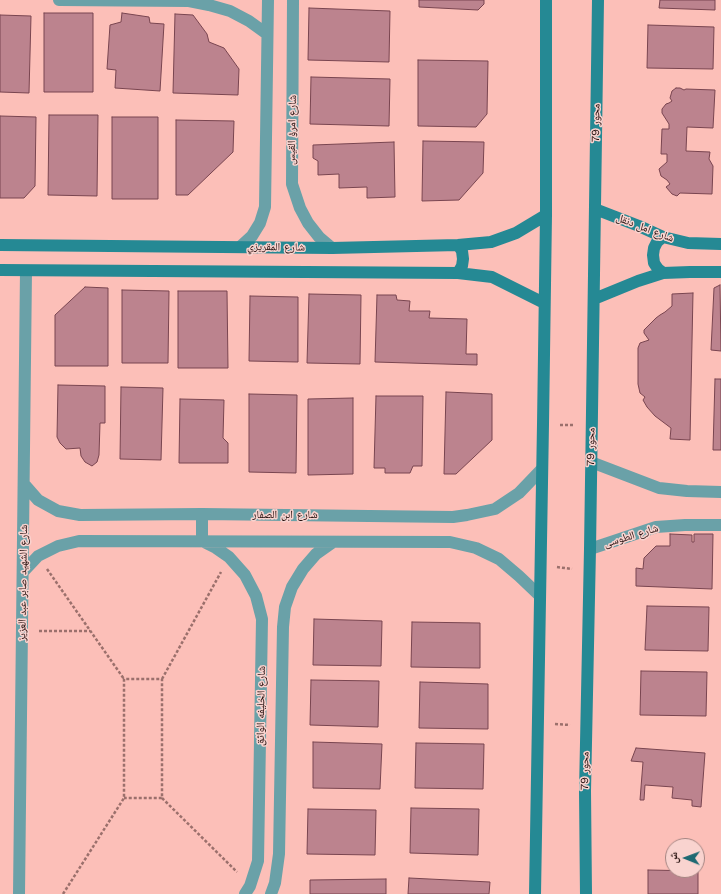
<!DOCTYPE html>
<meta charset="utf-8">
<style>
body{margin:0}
#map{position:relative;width:721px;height:894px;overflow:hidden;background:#fcbfb8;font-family:"Work Sans","Noto Naskh Arabic",sans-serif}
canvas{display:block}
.north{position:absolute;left:665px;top:838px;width:40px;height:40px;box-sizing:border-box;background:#f9d3cf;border:1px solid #a58582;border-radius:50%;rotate:271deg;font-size:11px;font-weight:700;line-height:16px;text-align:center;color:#26110f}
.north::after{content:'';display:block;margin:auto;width:14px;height:18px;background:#1e6972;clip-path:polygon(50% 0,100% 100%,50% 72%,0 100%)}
</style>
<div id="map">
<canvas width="721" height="894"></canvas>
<div class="north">ش</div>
</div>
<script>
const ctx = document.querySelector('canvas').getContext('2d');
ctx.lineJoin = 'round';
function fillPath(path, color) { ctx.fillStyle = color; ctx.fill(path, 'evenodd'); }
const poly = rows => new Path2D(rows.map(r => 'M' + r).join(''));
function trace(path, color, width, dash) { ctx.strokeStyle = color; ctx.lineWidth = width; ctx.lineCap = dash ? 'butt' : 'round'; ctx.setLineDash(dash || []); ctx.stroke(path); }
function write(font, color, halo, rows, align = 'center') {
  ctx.font = font + ' "Work Sans","Noto Naskh Arabic",sans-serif'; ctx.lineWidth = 3; ctx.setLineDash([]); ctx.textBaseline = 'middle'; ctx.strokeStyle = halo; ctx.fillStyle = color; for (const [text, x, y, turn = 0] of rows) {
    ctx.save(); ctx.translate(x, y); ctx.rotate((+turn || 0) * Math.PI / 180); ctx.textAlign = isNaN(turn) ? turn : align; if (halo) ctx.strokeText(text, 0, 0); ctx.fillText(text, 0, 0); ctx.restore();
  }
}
const building = poly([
 [419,0,484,0,484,4,478,10,419,7,419,0],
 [660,0,715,0,715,10,659,8,660,0],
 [309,8,390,11,389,62,308,60,309,8],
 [44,13,93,13,93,92,44,92,44,13],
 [122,13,149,17,150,23,164,24,160,91,115,88,116,70,107,69,110,25,121,22,122,13],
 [175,14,193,15,207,34,209,42,224,48,239,69,238,95,173,93,175,14],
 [0,15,31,16,29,93,0,92,0,15],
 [648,25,714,27,713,69,647,68,648,25],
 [418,60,488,61,487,114,476,127,418,126,418,60],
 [311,77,390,79,389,126,310,124,311,77],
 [676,88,680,88,684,90,686,89,715,90,713,128,687,127,686,151,710,152,709,159,713,166,712,194,680,193,677,196,672,194,666,187,670,184,667,180,661,176,659,169,667,162,667,154,661,154,662,129,669,129,669,124,662,113,662,109,666,104,669,103,672,101,670,98,672,91,676,88],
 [49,115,98,115,97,196,48,195,49,115],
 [0,116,36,117,35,186,24,198,0,198,0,116],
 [112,117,158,117,158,199,112,199,112,117],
 [176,120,234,121,233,152,188,195,176,195,176,120],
 [423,141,484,142,483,173,459,200,422,201,423,141],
 [394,142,395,197,367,198,367,187,339,188,339,174,318,175,318,161,313,158,313,145,394,142],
 [720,285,721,351,711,350,714,288,720,285],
 [85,287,108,288,108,366,55,366,55,315,85,287],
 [122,290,169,291,168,363,122,363,122,290],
 [178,291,227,291,228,368,178,368,178,291],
 [693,293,690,440,670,439,671,428,655,416,647,407,643,400,645,397,640,393,638,384,638,348,640,343,649,340,644,333,644,330,656,318,660,315,665,312,672,306,672,294,693,293],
 [309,294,361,295,360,364,307,363,309,294],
 [377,295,396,295,397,300,410,301,409,311,430,311,429,318,467,319,466,354,477,354,477,365,375,362,377,295],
 [250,296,298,297,298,362,249,361,250,296],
 [715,379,721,379,721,450,713,450,715,379],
 [58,385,105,386,105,423,100,423,99,455,97,462,92,466,85,462,81,456,80,448,66,449,60,443,57,437,58,385],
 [121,387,163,388,161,460,120,459,121,387],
 [446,392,492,394,492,440,456,474,444,474,446,392],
 [249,394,297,395,296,473,249,472,249,394],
 [376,396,423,396,422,466,413,466,410,473,385,473,385,468,374,468,376,396],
 [353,398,353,474,308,475,308,399,353,398],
 [180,399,224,400,223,438,228,443,228,463,179,463,180,399],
 [670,534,692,535,692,542,694,542,694,534,713,534,712,589,636,586,636,568,643,569,644,558,656,546,670,546,670,534],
 [647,606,709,607,708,651,645,650,647,606],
 [314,619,382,621,381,666,313,665,314,619],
 [412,622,480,623,480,668,411,667,412,622],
 [641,671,707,672,706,716,640,715,641,671],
 [311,680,379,681,378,727,310,725,311,680],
 [420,682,488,684,488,729,419,728,420,682],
 [313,742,382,744,380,789,313,788,313,742],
 [416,743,484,744,483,789,415,788,416,743],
 [636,748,705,753,701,807,692,806,692,800,672,798,673,787,645,785,644,800,640,800,643,762,631,761,636,748],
 [411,808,479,809,478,855,410,853,411,808],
 [308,809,376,810,375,855,307,854,308,809],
 [648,870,698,871,698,894,648,894,648,870],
 [409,878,490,882,489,894,408,894,409,878],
 [386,879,386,894,310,894,310,880,386,879]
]);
fillPath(building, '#bc838e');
trace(building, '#794550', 1);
trace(poly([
 [560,425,575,425],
 [557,567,572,569],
 [47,569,124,679],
 [39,631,90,631],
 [162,679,221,572],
 [555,724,570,725],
 [162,798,237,872],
 [63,894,124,798,124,679,162,679,162,798,124,798]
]), '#9b706c', 2.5, [3, 2]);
trace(poly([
 [59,0,189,1,209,5,230,11,249,21,267,34],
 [293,0,292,184,300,208,308,223,319,237,332,248],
 [240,247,252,236,260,223,265,207,268,0],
 [591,462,659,488,687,491,721,492],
 [24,484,38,500,58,511,80,515,202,514,453,517,467,515,495,509,519,493,542,469],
 [202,514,202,541,216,548,229,557,245,575,256,596,262,619,258,861,250,886,245,894],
 [590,549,656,527,685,525,721,525],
 [23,572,38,556,58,546,79,541,450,542,476,548,499,559,519,576,540,596],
 [19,894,26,271],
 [271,894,275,883,279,854,283,627,285,607,292,587,303,569,316,554,333,542]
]), '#6aa1a8', 12);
trace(poly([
 [595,209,639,226,663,237,688,243,721,244],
 [663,237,657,242,654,248,653,255,654,263,658,269,663,273],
 [0,245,332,248,458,245,491,242,516,233,546,215],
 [458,245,462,251,463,259,462,266,458,273],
 [0,270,458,273,492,277,544,303],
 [594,299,638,281,663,273,690,272,721,272],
 [535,894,543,424,546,215,546,0],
 [586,894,585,791,590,549,598,0]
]), '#258994', 12);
write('11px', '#26110f', '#f9d3cf', [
 ["محور 79",596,123,-89],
 ["شارع امرؤ القيس",292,130,-89],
 ["شارع امل دنقل",645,228,21],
 ["شارع المقريزي",276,247,1],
 ["محور 79",591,447,-89],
 ["شارع ابن الصفار",285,515],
 ["شارع الطوسى",631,536,-17],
 ["شارع الشهيد صابر عبد العزيز",23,583,-89],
 ["شارع الخليفه الواثق",261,706,-89],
 ["محور 79",585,771,-89]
]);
</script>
